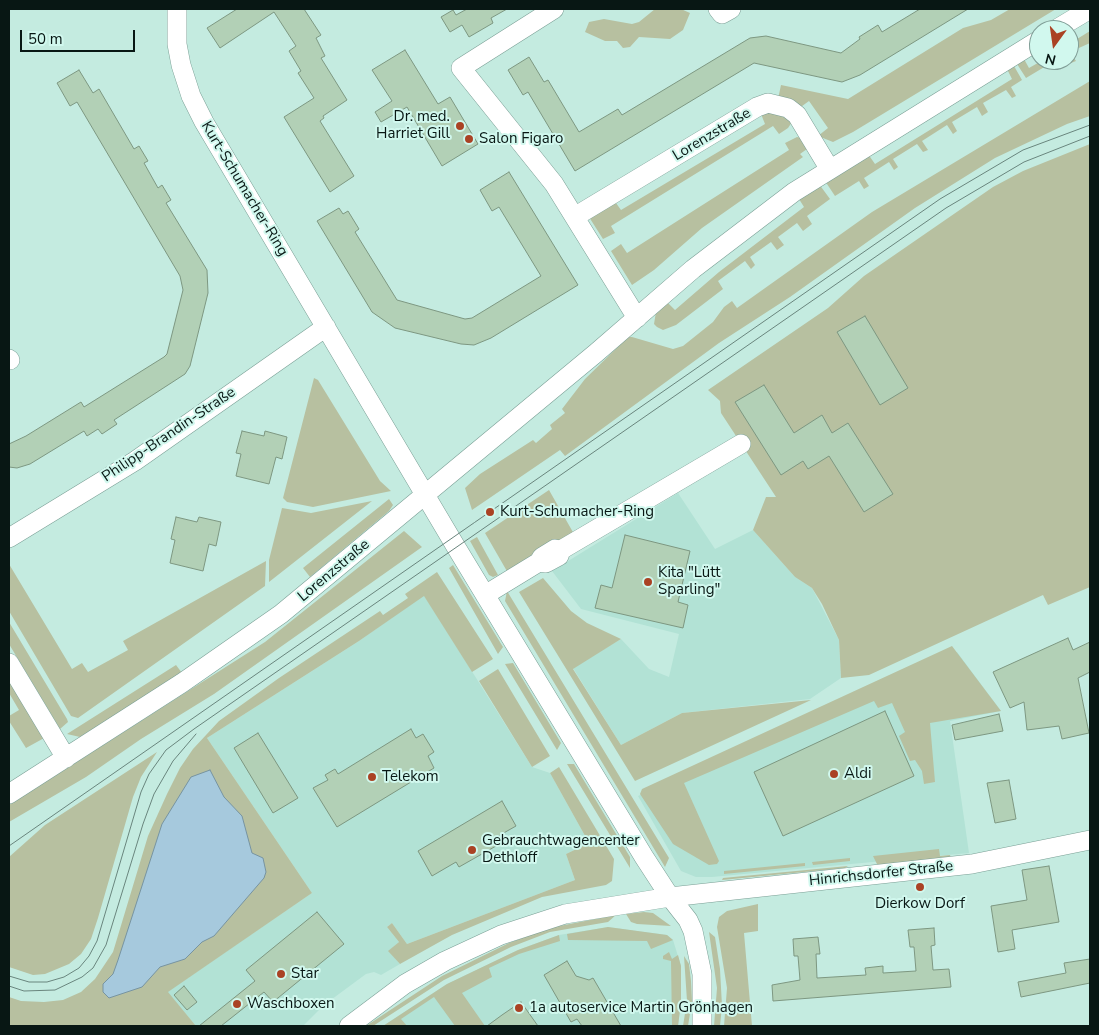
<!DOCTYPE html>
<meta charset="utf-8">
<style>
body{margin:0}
#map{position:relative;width:1099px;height:1035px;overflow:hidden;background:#c4ebe0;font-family:"Nunito Sans",sans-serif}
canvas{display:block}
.frame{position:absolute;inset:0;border:10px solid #081714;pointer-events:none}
.north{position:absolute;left:1029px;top:20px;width:50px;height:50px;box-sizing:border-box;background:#d1f8ee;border:1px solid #819e97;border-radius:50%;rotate:194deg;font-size:14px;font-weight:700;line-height:20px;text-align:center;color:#081714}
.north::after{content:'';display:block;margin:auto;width:18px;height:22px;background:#aa4224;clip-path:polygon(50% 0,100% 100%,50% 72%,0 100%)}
.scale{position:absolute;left:20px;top:30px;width:115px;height:22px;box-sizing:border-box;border:2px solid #081714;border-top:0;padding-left:6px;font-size:15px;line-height:18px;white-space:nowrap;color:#081714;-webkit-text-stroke:4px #d1f8ee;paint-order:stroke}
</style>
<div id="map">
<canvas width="1099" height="1035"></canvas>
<div class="frame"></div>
<div class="north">N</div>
<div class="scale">50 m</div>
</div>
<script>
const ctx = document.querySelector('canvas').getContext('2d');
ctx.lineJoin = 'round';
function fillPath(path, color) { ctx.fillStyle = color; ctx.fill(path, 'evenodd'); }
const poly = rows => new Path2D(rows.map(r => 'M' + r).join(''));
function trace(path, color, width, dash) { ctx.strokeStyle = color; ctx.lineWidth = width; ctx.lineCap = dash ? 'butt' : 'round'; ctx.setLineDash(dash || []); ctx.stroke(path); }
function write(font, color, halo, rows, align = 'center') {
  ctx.font = font + ' "Nunito Sans",sans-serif'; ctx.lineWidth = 4; ctx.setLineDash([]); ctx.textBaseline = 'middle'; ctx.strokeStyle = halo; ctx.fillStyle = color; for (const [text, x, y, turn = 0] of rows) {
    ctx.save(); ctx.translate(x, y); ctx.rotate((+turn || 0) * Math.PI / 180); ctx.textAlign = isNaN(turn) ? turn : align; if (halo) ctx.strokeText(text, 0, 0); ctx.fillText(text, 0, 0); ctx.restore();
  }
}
fillPath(poly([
 [678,493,715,549,753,530,795,577,812,588,839,640,841,678,810,699,682,713,621,745,573,668,621,639,649,669,669,677,679,634,581,609,552,571],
 [424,595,532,767,550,773,589,843,566,854,575,880,407,944,392,923,387,927,399,942,389,951,400,964,381,975,374,972,366,974,324,1005,303,1026,196,1026,167,992,312,893,207,738,359,641],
 [957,652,1001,711,950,721,969,853,712,877,696,877,681,871,638,796],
 [608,927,667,935,673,940,681,966,681,1002,678,1026,383,1026,447,984,518,950,559,935]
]), '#b2e2d5');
fillPath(poly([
 [655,9,681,9,690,13,683,30,670,39,639,37,630,47,623,48,617,41,605,41,585,32,589,22,604,19,632,24,639,22],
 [1010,9,1056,9,853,132,833,142,818,136,828,128,809,101,798,109,778,99,781,85,848,99,963,28,991,20],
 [1090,31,1090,43,1070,52,1076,61,1071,63,1069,59,1069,44],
 [1024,59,1029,68,1043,60,1056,60,1026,78,1017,64],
 [1014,66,1022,80,1011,87,1016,96,1012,98,1006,90,983,103,988,112,982,116,977,107,952,122,957,131,953,134,947,125,922,141,928,150,923,152,917,144,893,159,898,167,894,170,889,162,864,178,869,186,864,189,859,181,835,196,825,181,868,154,875,164,1012,79,1007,69],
 [1090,81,1090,116,1067,124,995,158,915,208,790,297,719,343,565,456,560,450,472,510,465,488,480,474,533,440,536,443,552,429,550,425,565,413,562,409,585,379,628,337,632,337,673,349,683,346,713,322,724,307,732,301,737,308,872,212],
 [770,110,778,112,792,122,788,128,779,134,773,126,611,226,615,233,603,239,589,217,616,203,621,210,765,124,761,114],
 [797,137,802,138,807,149,800,154,803,157,702,228,654,270,632,285,611,251,621,244,627,253,789,150,785,143],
 [1090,144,1090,587,1048,605,1043,595,869,675,841,678,839,640,822,604,812,588,795,577,753,530,766,497,776,497,721,413,720,401,708,390,828,308,864,276,993,187,1023,171],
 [819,184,830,199,807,216,812,224,803,231,797,223,778,237,784,245,777,250,771,242,750,257,755,265,751,269,745,261,718,281,723,289,676,325,663,330,657,327,654,324,656,312,668,303,675,310,719,272,804,207,799,199],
 [314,378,318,380,380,481,391,491,313,507,287,502,283,498],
 [549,490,574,534,508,573,485,533],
 [389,499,393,505,389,511,310,577,303,568],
 [372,501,269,582,269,560,282,508,311,513],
 [404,531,422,547,214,694,141,739,86,777,9,822,9,805,265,642],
 [477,537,498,575,493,577,489,575,470,541],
 [266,561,265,586,78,718,71,716,9,611,9,564,72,669,82,663,88,672,128,650,123,641],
 [453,565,503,647,498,654,449,568],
 [437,572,493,659,472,672,424,596,359,641,207,738,312,893,168,992,196,1026,9,1026,9,997,21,1001,44,1002,63,1000,81,992,95,979,113,952,148,836,167,794,180,768,193,749,219,721,279,678,380,611,383,615,408,598,405,594],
 [543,578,571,611,587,623,621,639,573,669,621,745,682,713,811,700,635,781,519,592],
 [507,591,669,858,665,867,505,601],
 [9,622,67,719,68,722,60,729,9,644],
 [952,646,1001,711,930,723,935,782,924,784,922,771,915,760,910,761,899,736,905,732,892,703,878,708,874,701,684,783,719,861,717,864,709,865,673,844,640,794,642,789],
 [513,663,561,743,557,750,505,664],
 [176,665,182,673,80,737,67,734],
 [498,669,550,756,532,767,479,681],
 [9,673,46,737,26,748,9,721,9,716,19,710,9,693],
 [157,752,141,777,133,797,98,918,91,939,81,954,69,964,45,974,33,975,9,967,9,857,45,825],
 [567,764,574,764,630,857,630,868],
 [559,767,614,859,612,881,606,885,542,897,452,935,400,964,388,951,399,942,387,927,392,923,407,944,575,880,566,854,589,843,550,773],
 [939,849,940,856,950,855,951,859,878,866,873,856],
 [850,858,850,861,813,865,812,862],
 [805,863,805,866,724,874,724,871],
 [848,866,845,868,722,880,723,878],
 [758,904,758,931,744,933,752,1026,724,1026,727,988,717,927,719,917,727,911],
 [644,912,653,913,671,926,637,924,631,922,626,914],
 [616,915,608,922,550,932,511,947,444,980,373,1026,366,1026,442,976,509,943,549,928],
 [608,927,667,935,673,940,651,949,647,941,568,940,567,934],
 [709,932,715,937,720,969,722,1006,720,1026,714,1026,717,988],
 [559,935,560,941,519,954,489,968,492,977,462,993,485,1026,455,1026,434,997,401,1019,407,1026,383,1026,447,984,518,950],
 [669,952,672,959,678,955,681,966,681,1002,678,1026,672,1026,671,961,663,959,663,956],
 [684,956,689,964,691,981,692,1001,688,1026,683,1026,687,1001]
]), '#b7c0a0');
const water = poly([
 [210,770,224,797,242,816,252,853,263,858,266,872,264,878,214,936,202,942,185,959,160,967,142,987,109,998,103,992,103,984,113,974,118,960,162,824,191,777,210,770]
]);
fillPath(water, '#a6c9dd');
trace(water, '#7794a1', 1);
const building = poly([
 [237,9,304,9,321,35,316,38,325,56,321,58,347,100,323,116,324,118,320,121,354,176,330,192,284,117,314,98,298,73,301,71,289,51,296,46,274,12,220,48,207,28,237,9],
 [467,9,507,9,491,18,493,23,469,37,462,25,450,32,441,17,453,10,456,15,467,9],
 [920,9,968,9,860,75,842,82,754,63,575,171,528,92,523,95,508,70,529,57,544,82,548,80,579,132,618,109,622,115,750,38,766,36,841,53,860,39,859,37,878,25,882,32,920,9],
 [405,50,438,104,450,97,478,144,442,166,407,107,381,122,375,112,392,101,372,70,405,50],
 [79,70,93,93,99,89,134,149,139,146,148,161,144,163,158,188,162,185,171,200,166,203,207,270,208,293,190,366,185,374,114,420,117,424,102,434,98,429,87,436,84,431,30,464,17,468,9,467,9,444,26,436,81,402,84,407,164,357,167,354,183,290,180,276,77,102,70,106,57,83,79,70],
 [509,172,578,285,491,338,474,345,461,344,395,328,372,312,317,221,339,208,343,214,348,211,359,229,355,232,397,300,465,319,472,318,541,276,499,207,492,211,480,190,509,172],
 [865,316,908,388,880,405,837,332,865,316],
 [764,385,794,433,822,415,832,433,848,423,893,494,864,512,829,456,808,469,803,461,781,475,735,402,764,385],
 [242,431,264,436,265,431,287,437,282,459,276,457,269,484,236,476,241,454,236,453,242,431],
 [176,517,197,522,199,517,221,522,216,546,209,544,203,571,170,563,175,540,171,539,176,517],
 [625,535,690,551,678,602,688,605,683,628,595,608,601,585,612,588,625,535],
 [1068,638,1073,650,1090,642,1090,672,1078,678,1089,733,1062,739,1059,726,1027,730,1024,702,1010,708,993,672,1068,638],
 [885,711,914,776,783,836,754,772,885,711],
 [999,714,1003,731,955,740,952,725,999,714],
 [411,729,416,738,423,734,434,752,428,756,434,768,337,827,313,788,328,780,325,775,335,769,338,774,411,729],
 [258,733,298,798,273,813,234,748,258,733],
 [1009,780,1016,819,995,823,987,783,1009,780],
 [502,801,516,826,493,839,496,846,459,867,456,862,432,876,418,851,502,801],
 [1049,866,1059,922,1012,930,1015,949,998,952,991,906,1027,900,1022,870,1049,866],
 [317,912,344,944,273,1002,264,992,221,1026,199,1026,255,981,246,970,317,912],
 [934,928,935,945,931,946,933,970,949,969,951,987,773,1001,772,985,800,980,798,956,794,956,793,939,818,937,820,954,816,954,817,978,866,975,865,968,883,966,883,973,916,971,914,947,910,947,908,930,934,928],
 [1090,959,1090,983,1021,997,1018,982,1066,973,1064,963,1090,959],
 [567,961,576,976,589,980,593,978,621,1026,582,1026,577,1019,571,1022,544,975,567,961],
 [184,986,197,1002,187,1010,174,995,184,986],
 [521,1002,538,1026,487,1026,502,1015,521,1002]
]);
fillPath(building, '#b2d0b6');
trace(building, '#7d9781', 1);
const minor = poly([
 [177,9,177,44,181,65,191,96,204,122,456,547,644,857,670,897,688,920,693,931,702,974,702,1026],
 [554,9,461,68,554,184,637,318],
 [718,9,722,14,731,9],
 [1055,30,1090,9],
 [576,216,757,107,768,103,788,108,797,115,829,168],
 [9,359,10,360],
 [9,538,135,461,326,327],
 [561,550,741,444],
 [485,595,539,562,542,557,555,549,561,550,559,556,546,563,539,562],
 [9,663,66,758],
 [9,794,182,683,281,614,596,353,693,269,794,192,1039,40],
 [349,1026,405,984,445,961,501,935,565,914,670,897,972,864,1090,840]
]);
trace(minor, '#7a9f95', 20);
trace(minor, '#fff', 19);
trace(poly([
 [9,846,940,199,1023,150,1090,125],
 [9,976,29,982,47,982,64,977,79,968,89,956,97,941,141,792,149,774,166,750,194,729,946,208,1024,162,1090,136],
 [9,986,24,991,55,990,82,977,93,968,106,945,143,824,154,794,173,761,196,734]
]), '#69857d', 1);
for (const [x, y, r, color] of [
 [460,126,5,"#aa4224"],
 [469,139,5,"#aa4224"],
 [490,512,5,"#aa4224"],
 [648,582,5,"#aa4224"],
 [834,774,5,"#aa4224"],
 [372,777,5,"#aa4224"],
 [472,850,5,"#aa4224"],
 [920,887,5,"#aa4224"],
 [281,974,5,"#aa4224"],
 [237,1004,5,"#aa4224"],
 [519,1008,5,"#aa4224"]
]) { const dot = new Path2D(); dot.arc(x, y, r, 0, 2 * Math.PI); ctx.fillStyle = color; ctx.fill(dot); trace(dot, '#d1f8ee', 2); }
write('15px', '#081714', '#d1f8ee', [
 ["Dr. med.",450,117,"right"],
 ["Harriet Gill",450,134,"right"],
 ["Salon Figaro",479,139],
 ["Kurt-Schumacher-Ring",500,512],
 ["Kita \"Lütt",658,573],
 ["Sparling\"",658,590],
 ["Aldi",844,774],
 ["Telekom",382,777],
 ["Gebrauchtwagencenter",482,841],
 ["Dethloff",482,858],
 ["Dierkow Dorf",920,904,"center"],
 ["Star",291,974],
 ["Waschboxen",247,1004],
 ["1a autoservice Martin Grönhagen",529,1008]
], 'left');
write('15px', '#081714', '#d1f8ee', [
 ["Lorenzstraße",712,135,-31],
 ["Kurt-Schumacher-Ring",244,189,59],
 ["Philipp-Brandin-Straße",169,435,-34],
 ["Lorenzstraße",334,571,-40],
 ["Hinrichsdorfer Straße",881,874,-6]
]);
</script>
